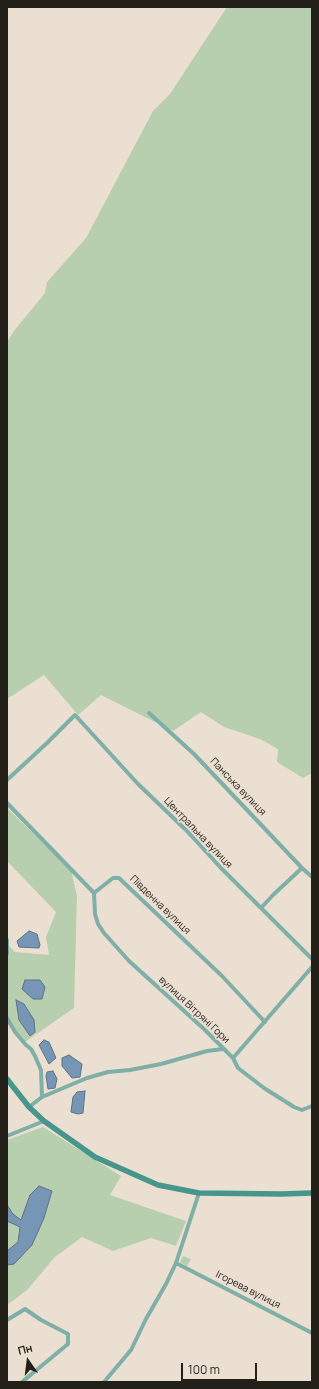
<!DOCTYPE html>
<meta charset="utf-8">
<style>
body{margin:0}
#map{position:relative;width:319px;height:1389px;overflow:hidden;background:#ebdfd1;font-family:Manrope,sans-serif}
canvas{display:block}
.frame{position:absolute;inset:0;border:8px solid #231f19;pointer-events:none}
.north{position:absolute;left:8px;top:1341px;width:40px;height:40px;-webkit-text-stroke:3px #ebdfd1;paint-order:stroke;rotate:346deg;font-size:11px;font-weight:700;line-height:16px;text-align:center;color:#231f19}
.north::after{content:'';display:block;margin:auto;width:14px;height:18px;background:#231f19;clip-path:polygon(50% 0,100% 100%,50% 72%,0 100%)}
.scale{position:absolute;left:181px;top:1363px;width:76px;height:18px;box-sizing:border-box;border:2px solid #231f19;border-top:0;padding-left:5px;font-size:12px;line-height:14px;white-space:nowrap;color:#231f19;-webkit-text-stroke:3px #ebdfd1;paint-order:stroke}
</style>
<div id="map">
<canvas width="319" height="1389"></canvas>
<div class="frame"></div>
<div class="north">Пн</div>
<div class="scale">100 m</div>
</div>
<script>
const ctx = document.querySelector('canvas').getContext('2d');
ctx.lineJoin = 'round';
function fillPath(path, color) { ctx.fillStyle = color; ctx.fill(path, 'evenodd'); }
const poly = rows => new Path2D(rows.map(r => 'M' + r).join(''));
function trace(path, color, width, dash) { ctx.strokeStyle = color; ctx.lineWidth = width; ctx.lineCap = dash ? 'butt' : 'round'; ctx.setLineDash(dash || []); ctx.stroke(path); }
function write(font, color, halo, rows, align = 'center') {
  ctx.font = font + ' Manrope,sans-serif'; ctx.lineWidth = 3; ctx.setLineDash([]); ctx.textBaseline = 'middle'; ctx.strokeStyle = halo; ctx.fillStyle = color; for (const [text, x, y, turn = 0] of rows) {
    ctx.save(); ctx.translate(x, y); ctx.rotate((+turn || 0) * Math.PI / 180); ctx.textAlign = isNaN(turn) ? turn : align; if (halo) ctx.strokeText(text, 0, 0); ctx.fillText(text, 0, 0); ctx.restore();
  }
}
fillPath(poly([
 [227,7,312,7,312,773,303,778,277,762,278,749,260,739,224,727,201,712,173,731,101,695,78,715,44,675,7,699,7,342,14,331,45,293,47,282,86,238,153,111,170,94],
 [7,808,71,870,77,896,74,1008,25,1042,7,1021,7,944,15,952,49,955,46,937,56,912,7,861],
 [43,1127,121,1176,110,1195,186,1221,176,1246,151,1238,113,1251,82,1237,55,1257,27,1290,7,1305,7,1140],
 [183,1256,191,1259,187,1266,180,1262]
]), '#b8cfaf');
const water = poly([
 [29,931,37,934,40,945,39,948,19,947,17,941,29,931],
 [25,980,40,980,45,987,42,999,33,999,22,989,25,980],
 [16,1000,24,1004,34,1020,35,1032,30,1036,19,1020,16,1000],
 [44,1040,49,1042,56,1058,49,1064,39,1045,44,1040],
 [69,1055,82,1064,80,1077,72,1078,62,1066,62,1058,69,1055],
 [53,1071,57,1079,55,1088,48,1089,46,1076,47,1072,53,1071],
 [85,1091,83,1113,78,1114,71,1112,73,1097,77,1092,85,1091],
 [39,1186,52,1191,44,1218,32,1245,14,1264,7,1265,7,1251,18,1242,20,1227,7,1221,7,1205,13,1214,21,1220,30,1195,39,1186]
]);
fillPath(water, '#7795b4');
trace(water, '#5e7286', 1);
trace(poly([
 [149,713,194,754,302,868,312,877],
 [7,780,47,743,75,715,138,784,187,831,221,868,312,959],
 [7,803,94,893],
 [94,893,95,914,98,924,104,933,129,961,204,1029,233,1058,238,1068,264,1088,294,1107,302,1110,312,1106],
 [94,893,113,878,119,878,222,976,265,1022],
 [261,908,273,895,302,868],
 [7,940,7,954],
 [7,1018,15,1032,26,1045,31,1049,35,1056,41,1070,42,1097],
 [233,1058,312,967],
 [29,1107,42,1097,87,1078,108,1072,130,1070,161,1064,207,1051,223,1049],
 [7,1136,44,1121],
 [176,1263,312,1333],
 [7,1320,25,1309,41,1320,68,1334,68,1344,22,1382],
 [104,1382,131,1350,146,1319,166,1284,176,1263,199,1193]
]), '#7fafa7', 4);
trace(poly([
 [7,1079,29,1107,44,1121,95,1157,158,1185,199,1193,281,1194,312,1193]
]), '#47968b', 5.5);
write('10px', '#231f19', '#ebdfd1', [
 ["Панська вулиця",238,787,46],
 ["Центральна вулиця",198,833,46],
 ["Південна вулиця",160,905,44],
 ["вулиця Вітряні Гори",194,1010,43],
 ["Ігорева вулиця",248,1290,27]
]);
</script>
